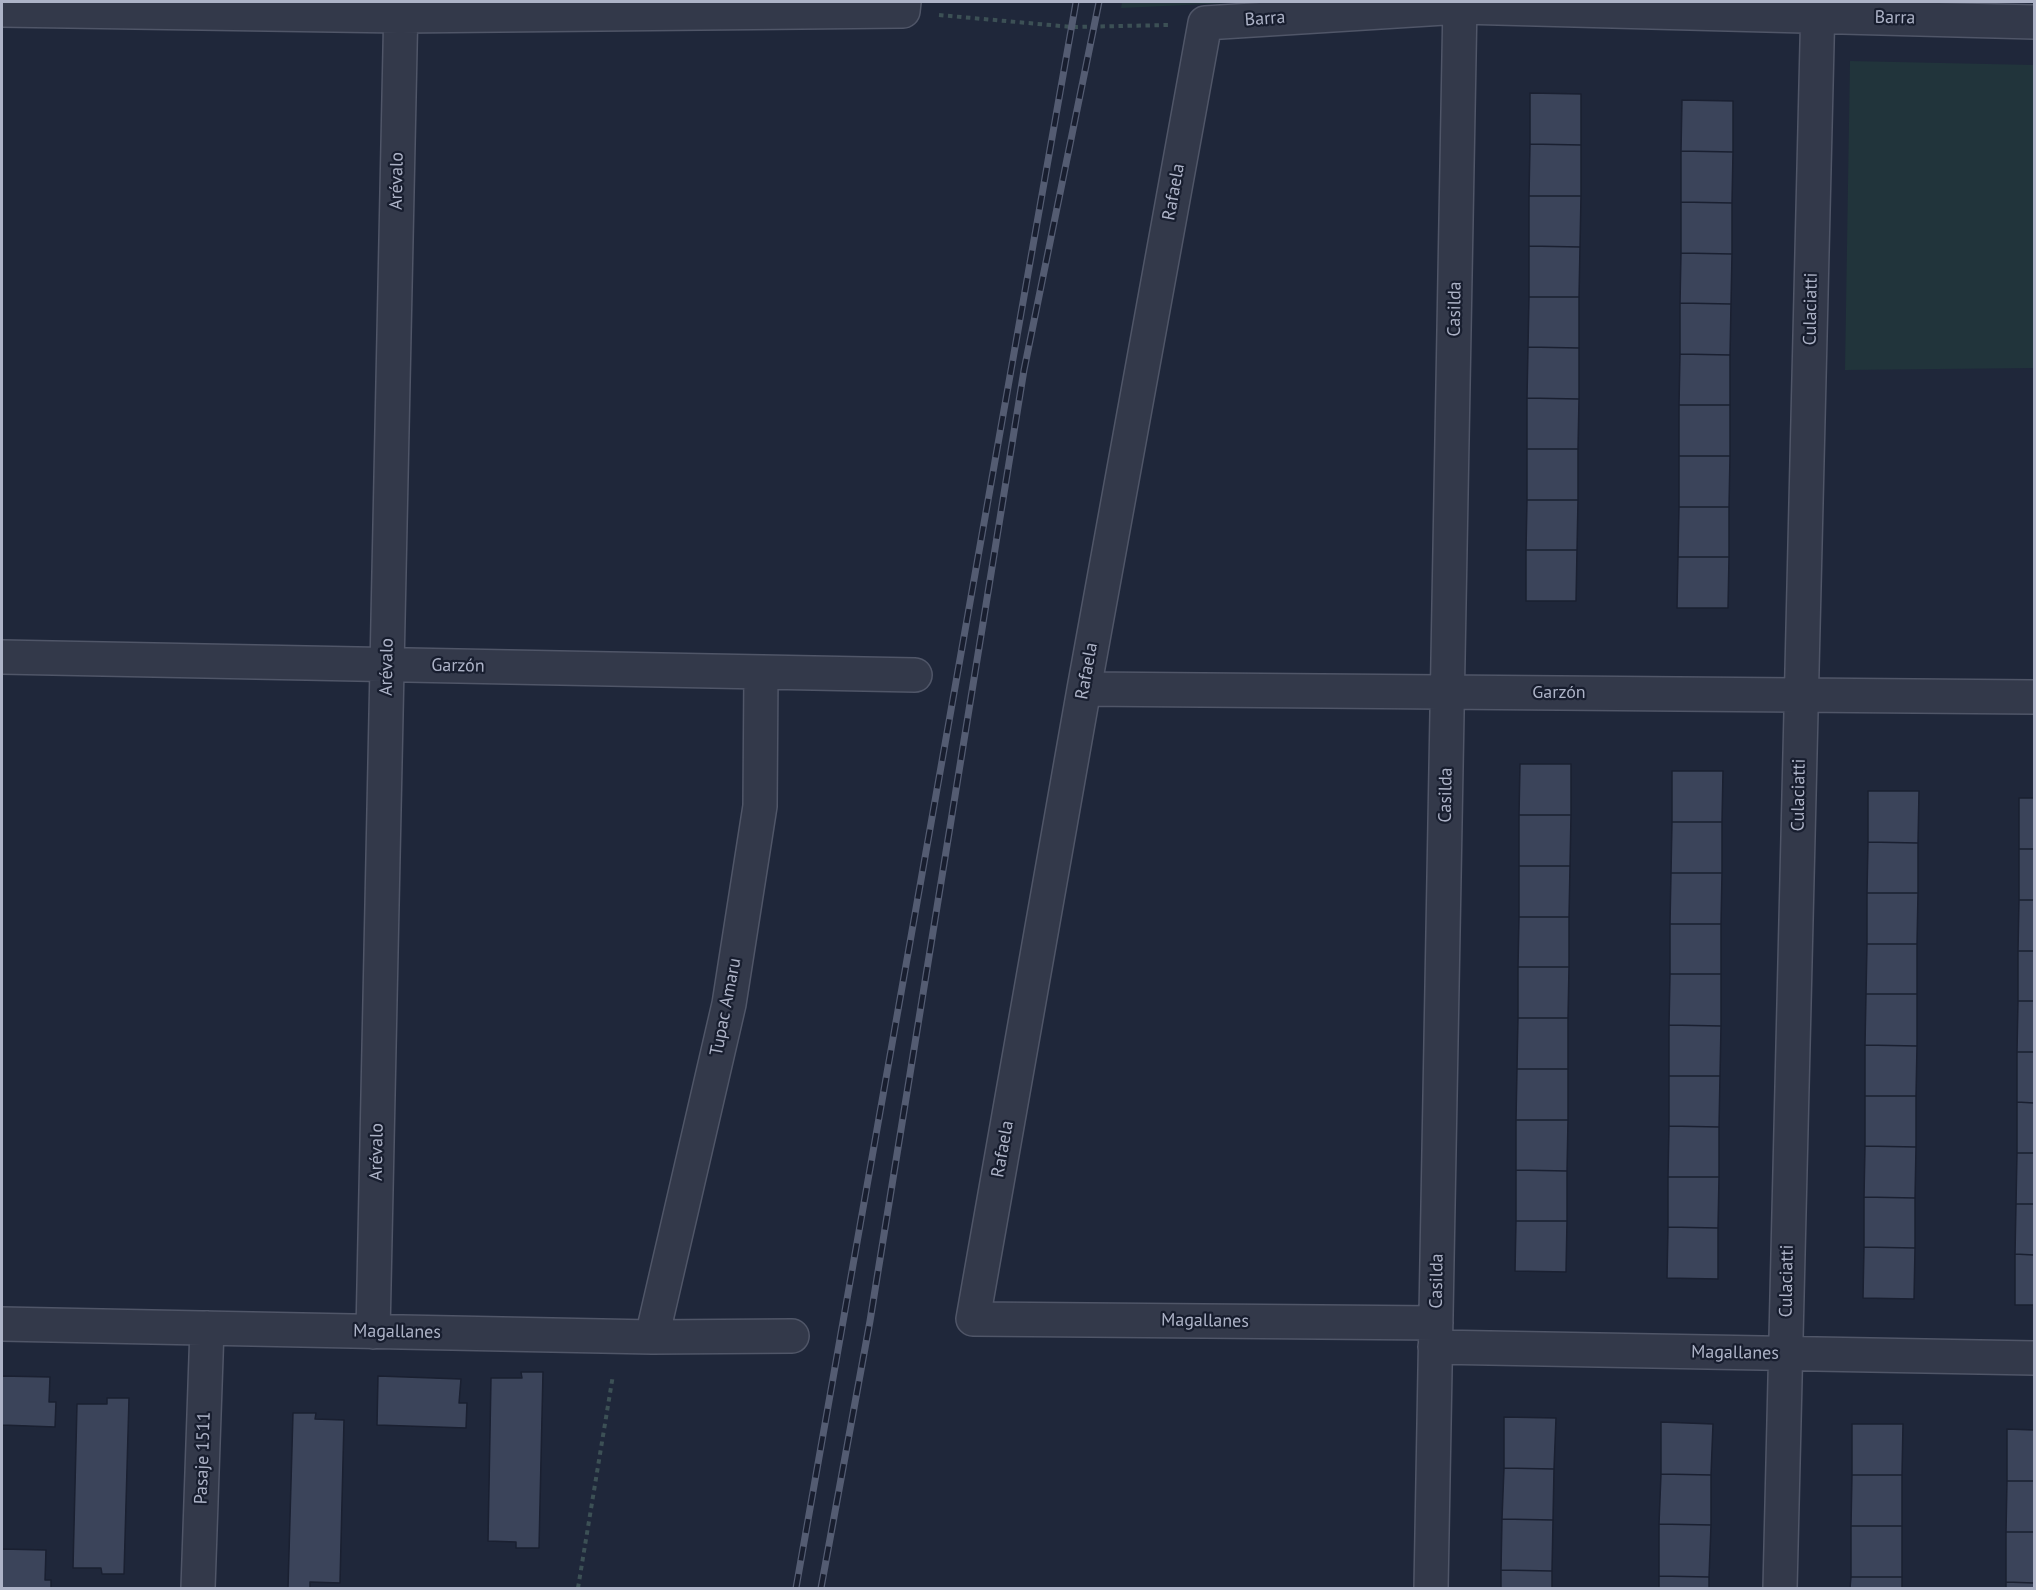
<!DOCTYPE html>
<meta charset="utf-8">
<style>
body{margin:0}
#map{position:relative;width:2036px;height:1590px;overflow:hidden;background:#1f273a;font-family:"PT Sans",sans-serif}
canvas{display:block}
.frame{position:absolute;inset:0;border:3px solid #adb3c7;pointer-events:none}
</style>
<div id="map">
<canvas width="2036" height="1590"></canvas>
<div class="frame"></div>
</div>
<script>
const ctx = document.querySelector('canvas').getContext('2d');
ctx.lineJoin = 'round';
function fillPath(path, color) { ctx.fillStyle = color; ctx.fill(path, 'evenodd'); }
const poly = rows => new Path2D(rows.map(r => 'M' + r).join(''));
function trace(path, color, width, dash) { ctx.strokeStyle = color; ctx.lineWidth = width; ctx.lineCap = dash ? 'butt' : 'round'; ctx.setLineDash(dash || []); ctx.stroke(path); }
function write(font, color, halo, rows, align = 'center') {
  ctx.font = font + ' "PT Sans",sans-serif'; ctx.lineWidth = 4.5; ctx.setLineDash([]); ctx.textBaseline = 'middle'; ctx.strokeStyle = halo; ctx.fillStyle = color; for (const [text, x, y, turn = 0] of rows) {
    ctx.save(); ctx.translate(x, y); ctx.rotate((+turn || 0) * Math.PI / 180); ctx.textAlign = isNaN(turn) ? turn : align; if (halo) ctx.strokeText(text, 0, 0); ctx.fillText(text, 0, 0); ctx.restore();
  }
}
fillPath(poly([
 [1122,2,1251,2,1121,8],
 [1850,61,2034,65,2034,368,1845,370]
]), '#21343b');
const building = poly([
 [1530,93,1581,94,1581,145,1530,144,1530,93],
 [1682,100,1733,101,1733,152,1681,151,1682,100],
 [1530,144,1581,145,1581,196,1529,196,1530,144],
 [1681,151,1733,152,1732,203,1681,202,1681,151],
 [1529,196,1581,196,1580,247,1529,246,1529,196],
 [1681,202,1732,203,1732,254,1681,253,1681,202],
 [1529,246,1580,247,1579,297,1529,297,1529,246],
 [1681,253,1732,254,1731,304,1680,303,1681,253],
 [1529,297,1579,297,1579,348,1528,347,1529,297],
 [1680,303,1731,304,1730,355,1680,354,1680,303],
 [1528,347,1579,348,1579,399,1527,398,1528,347],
 [1680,354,1730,355,1730,405,1679,405,1680,354],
 [1527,398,1579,399,1578,449,1527,449,1527,398],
 [1679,405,1730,405,1730,456,1679,456,1679,405],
 [1527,449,1578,449,1578,500,1527,500,1527,449],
 [1679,456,1730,456,1729,507,1679,507,1679,456],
 [1527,500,1578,500,1577,550,1526,550,1527,500],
 [1679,507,1729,507,1729,557,1678,557,1679,507],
 [1526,550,1577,550,1576,601,1526,601,1526,550],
 [1678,557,1729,557,1728,608,1677,608,1678,557],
 [1520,764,1571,764,1571,815,1519,815,1520,764],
 [1672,771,1723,771,1722,822,1672,822,1672,771],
 [1868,791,1919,791,1918,843,1868,842,1868,791],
 [2019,798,2034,798,2034,849,2019,849,2019,798],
 [1519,815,1571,815,1570,866,1519,866,1519,815],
 [1672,822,1722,822,1722,873,1671,873,1672,822],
 [1868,842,1918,843,1918,893,1867,893,1868,842],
 [2019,849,2034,849,2034,900,2019,900,2019,849],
 [1519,866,1570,866,1569,917,1519,917,1519,866],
 [1671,873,1722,873,1721,924,1670,924,1671,873],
 [1867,893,1918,893,1917,944,1867,944,1867,893],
 [2019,900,2034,900,2034,951,2018,951,2019,900],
 [1519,917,1569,917,1569,967,1518,967,1519,917],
 [1670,924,1721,924,1721,974,1670,974,1670,924],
 [1867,944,1917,944,1917,994,1866,994,1867,944],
 [2018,951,2034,951,2034,1001,2018,1001,2018,951],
 [1518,967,1569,967,1568,1018,1518,1018,1518,967],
 [1670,974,1721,974,1721,1026,1669,1025,1670,974],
 [1866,994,1917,994,1917,1046,1865,1045,1866,994],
 [2018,1001,2034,1001,2034,1052,2017,1052,2018,1001],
 [1518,1018,1568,1018,1568,1069,1517,1069,1518,1018],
 [1669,1025,1721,1026,1720,1076,1669,1076,1669,1025],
 [1865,1045,1917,1046,1916,1096,1865,1096,1865,1045],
 [2017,1052,2034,1052,2034,1103,2017,1102,2017,1052],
 [1517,1069,1568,1069,1568,1120,1516,1120,1517,1069],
 [1669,1076,1720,1076,1719,1127,1669,1126,1669,1076],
 [1865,1096,1916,1096,1916,1147,1865,1146,1865,1096],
 [2017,1102,2034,1103,2034,1153,2017,1153,2017,1102],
 [1516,1120,1568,1120,1567,1171,1516,1170,1516,1120],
 [1669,1126,1719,1127,1719,1177,1668,1177,1669,1126],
 [1865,1146,1916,1147,1915,1198,1864,1197,1865,1146],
 [2017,1153,2034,1153,2034,1204,2016,1204,2017,1153],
 [1516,1170,1567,1171,1567,1221,1516,1221,1516,1170],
 [1668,1177,1719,1177,1718,1228,1668,1227,1668,1177],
 [1864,1197,1915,1198,1915,1248,1864,1247,1864,1197],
 [2016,1204,2034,1204,2034,1255,2015,1254,2016,1204],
 [1516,1221,1567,1221,1566,1272,1515,1271,1516,1221],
 [1668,1227,1718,1228,1718,1279,1667,1278,1668,1227],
 [1864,1247,1915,1248,1914,1299,1863,1298,1864,1247],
 [2015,1254,2034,1255,2034,1305,2015,1305,2015,1254],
 [521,1372,543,1372,539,1548,516,1548,516,1542,488,1541,491,1378,522,1378,521,1372],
 [2,1376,50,1377,49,1402,56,1402,55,1427,2,1425,2,1376],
 [378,1376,461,1379,459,1403,467,1403,466,1428,377,1425,378,1376],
 [107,1398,129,1398,124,1574,102,1574,101,1568,73,1568,77,1404,107,1404,107,1398],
 [293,1413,316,1413,315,1419,344,1420,340,1583,310,1582,310,1588,288,1588,293,1413],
 [1504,1417,1556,1418,1554,1469,1504,1468,1504,1417],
 [1661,1422,1713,1424,1711,1475,1661,1474,1661,1422],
 [1852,1424,1903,1424,1902,1475,1852,1475,1852,1424],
 [2007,1429,2034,1430,2034,1481,2007,1481,2007,1429],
 [1504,1468,1554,1469,1553,1520,1502,1519,1504,1468],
 [1661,1474,1711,1475,1711,1525,1659,1524,1661,1474],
 [1852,1475,1902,1475,1902,1526,1851,1526,1852,1475],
 [2007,1481,2034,1481,2034,1532,2006,1532,2007,1481],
 [1502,1519,1553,1520,1552,1571,1501,1570,1502,1519],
 [1659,1524,1711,1525,1709,1577,1659,1576,1659,1524],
 [1851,1526,1902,1526,1902,1577,1851,1577,1851,1526],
 [2006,1532,2034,1532,2034,1583,2006,1582,2006,1532],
 [2,1549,46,1550,45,1580,51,1580,51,1588,2,1588,2,1549],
 [1501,1570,1552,1571,1552,1588,1501,1588,1501,1570],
 [1659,1576,1709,1577,1709,1588,1659,1588,1659,1576],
 [1851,1577,1902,1577,1902,1588,1850,1588,1851,1577],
 [2006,1582,2034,1583,2034,1588,2006,1588,2006,1582]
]);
fillPath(building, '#3b445a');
trace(building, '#1a2031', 1.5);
const minor = poly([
 [2,10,400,16,903,11,904,2],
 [2,657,915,675],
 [1084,689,2034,697],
 [1436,1323,973,1319,1084,689,1205,23,1460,7,2034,22],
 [2,1324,652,1337,792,1336],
 [373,1332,401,2],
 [652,1337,729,1004,760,806,761,672],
 [1435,1347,2034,1358],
 [198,1588,207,1328],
 [1431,1588,1460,2],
 [1780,1588,1818,2]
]);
trace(minor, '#505668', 36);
trace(poly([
 [939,15,1072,27,1168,25],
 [578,1588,613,1375]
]), '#3c5055', 4, [4.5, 4.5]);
trace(minor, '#33394a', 33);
const rail = poly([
 [796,1588,1076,2],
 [821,1588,870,1321,1024,370,1099,2]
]);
trace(rail, '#545c72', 7);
trace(rail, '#181e2f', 4.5, [14]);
write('18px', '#adb3c7', '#181e2f', [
 ["Barra",1895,18,1],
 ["Barra",1265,19,-4],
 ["Arévalo",397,181,-89],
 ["Rafaela",1174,192,-80],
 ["Casilda",1455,309,-89],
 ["Culaciatti",1811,309,-89],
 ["Garzón",458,666,1],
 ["Arévalo",387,667,-89],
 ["Rafaela",1087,671,-80],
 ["Garzón",1559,693],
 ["Casilda",1446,795,-89],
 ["Culaciatti",1799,795,-89],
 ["Tupac Amaru",726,1007,-79],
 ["Rafaela",1003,1149,-80],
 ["Arévalo",377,1152,-89],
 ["Casilda",1437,1281,-89],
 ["Culaciatti",1787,1281,-89],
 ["Magallanes",1205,1321,1],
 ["Magallanes",397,1332,1],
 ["Magallanes",1735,1353,1],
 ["Pasaje 1511",203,1458,-88]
]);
</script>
